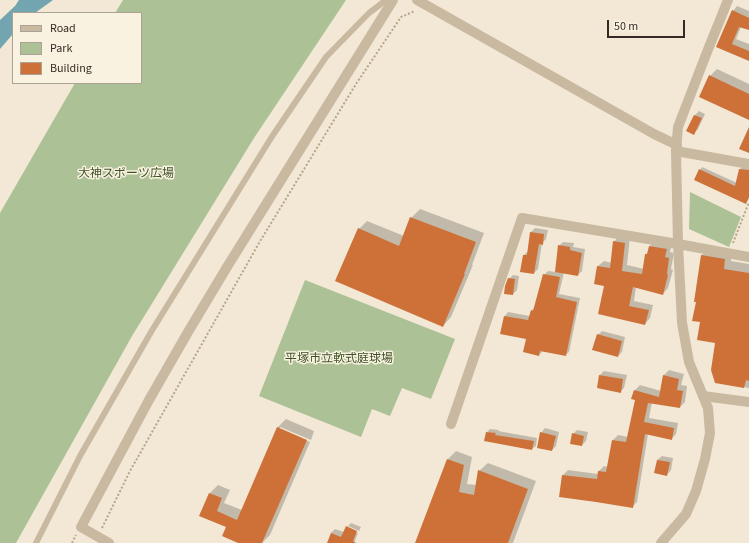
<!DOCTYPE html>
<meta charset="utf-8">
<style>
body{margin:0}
#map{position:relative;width:749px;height:543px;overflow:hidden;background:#f2e8d5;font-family:"Source Sans 3",sans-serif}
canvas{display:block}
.legend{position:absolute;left:12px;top:12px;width:130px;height:72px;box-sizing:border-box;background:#faf2e1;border:1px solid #aba295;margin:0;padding:5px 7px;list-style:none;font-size:12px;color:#342b24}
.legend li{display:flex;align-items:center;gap:8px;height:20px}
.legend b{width:20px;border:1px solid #aba295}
.scale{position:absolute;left:607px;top:20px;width:78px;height:18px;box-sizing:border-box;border:2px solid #342b24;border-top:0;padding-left:5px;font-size:12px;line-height:14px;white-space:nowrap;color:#342b24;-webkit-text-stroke:3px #faf2e1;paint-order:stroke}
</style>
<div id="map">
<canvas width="749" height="543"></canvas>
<ul class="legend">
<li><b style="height:5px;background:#cab9a1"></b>Road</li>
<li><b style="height:11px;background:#acc195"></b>Park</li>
<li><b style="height:11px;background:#cd7138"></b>Building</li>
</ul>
<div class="scale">50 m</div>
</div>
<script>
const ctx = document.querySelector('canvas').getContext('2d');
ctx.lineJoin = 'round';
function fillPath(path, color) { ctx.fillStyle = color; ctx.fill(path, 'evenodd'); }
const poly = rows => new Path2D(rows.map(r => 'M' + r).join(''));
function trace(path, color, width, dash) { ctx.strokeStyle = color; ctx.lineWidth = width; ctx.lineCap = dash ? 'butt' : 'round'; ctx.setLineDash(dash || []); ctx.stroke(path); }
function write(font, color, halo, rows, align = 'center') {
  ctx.font = font + ' "Source Sans 3","Noto Sans JP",sans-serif'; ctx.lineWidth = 3; ctx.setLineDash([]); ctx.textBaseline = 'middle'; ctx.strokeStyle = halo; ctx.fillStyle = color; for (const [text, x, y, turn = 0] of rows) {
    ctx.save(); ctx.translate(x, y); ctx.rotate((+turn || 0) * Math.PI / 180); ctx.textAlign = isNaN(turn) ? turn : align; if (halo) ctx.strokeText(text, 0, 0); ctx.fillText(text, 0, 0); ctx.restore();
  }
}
fillPath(poly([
 [123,0,346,0,254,138,132,336,16,543,0,543,0,213,75,83,141,83,141,13,115,13],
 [690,192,741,217,729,247,689,229],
 [305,280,455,339,431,399,402,388,390,416,372,409,361,437,259,396]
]), '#acc195');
fillPath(poly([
 [19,0,53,0,35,13,13,13,13,34,0,49,0,20,15,6]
]), '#73a5b0');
fillPath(poly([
 [737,6,749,11,749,29,741,27,736,39,749,44,749,53,717,46,733,11],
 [717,69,749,84,749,119,710,76],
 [699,111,705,114,698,129,694,133,688,131,695,115],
 [702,167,737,183,740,169,743,167,749,168,749,198,748,200,745,203,700,170],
 [420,209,484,233,472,265,473,265,451,317,443,326,359,229,367,221,404,236,411,218],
 [535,228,548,230,546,239,542,243,538,269,534,273,524,255,528,251,531,232],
 [619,236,630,237,627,265,644,269,646,254,649,252,650,246,656,241,672,244,670,252,674,253,671,269,673,270,668,288,663,294,636,287,634,301,653,305,650,318,645,324,606,285,598,266,604,261,612,263,614,242],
 [563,242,574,243,573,247,585,249,582,271,578,275,564,272,559,294,580,298,569,352,565,355,543,351,539,355,527,338,505,316,508,312,530,316,531,311,535,307,544,275,548,271,556,272,559,246],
 [710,247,733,251,731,261,749,264,749,388,716,382,716,342,701,322,697,301,702,255],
 [513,275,519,276,517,290,513,294,509,279],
 [602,331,625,337,622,352,618,356,598,335],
 [669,370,684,374,681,385,687,386,685,402,680,407,652,402,649,418,678,423,676,434,671,439,648,434,637,502,632,507,560,496,563,475,568,470,598,474,599,471,604,466,608,467,613,440,618,435,628,437,636,400,635,390,640,385,661,391,664,375],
 [604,371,627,375,624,388,620,392,600,375],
 [286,419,314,431,311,440,280,427,280,429,310,442,270,535,262,543,240,543,227,527,201,515,210,493,218,485,230,490,224,503,242,510,278,427],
 [545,428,559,432,556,446,552,450,541,433],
 [490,429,499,430,498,431,537,438,536,446,532,449,487,432],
 [577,430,588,432,586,441,582,445,573,434],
 [456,451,472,457,467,484,477,485,479,471,488,463,536,481,513,543,416,543,448,459],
 [662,456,673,458,671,470,667,475,657,460],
 [351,523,361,527,359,531,348,526],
 [347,528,358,533,354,543,328,543,331,533,335,529,344,532]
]), '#0003');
fillPath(poly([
 [732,10,749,18,749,30,739,27,732,44,749,51,749,61,716,47],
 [709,75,749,94,749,120,699,97],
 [694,115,702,118,694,135,686,131],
 [749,127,749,153,739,149],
 [699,169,735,186,739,169,749,170,749,197,746,204,694,180],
 [410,217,476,242,464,274,465,274,443,327,335,281,358,228,399,246],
 [530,232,544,234,543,245,539,244,534,274,520,272,523,255,527,255],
 [613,241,625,243,622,271,642,274,645,254,647,254,649,246,667,249,665,257,669,258,667,274,668,275,663,295,633,287,629,306,649,310,645,325,598,314,604,286,594,284,597,266,610,268],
 [558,245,570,247,570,250,582,253,578,276,555,272],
 [701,255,725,259,724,269,749,273,749,381,746,380,744,388,715,383,711,370,715,343,697,340,700,322,692,321,696,302,694,302],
 [543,274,560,277,556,297,577,302,566,356,540,351,539,356,523,352,526,339,500,334,504,316,528,320,531,310,533,311],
 [508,278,515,279,513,295,504,294,505,286],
 [597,334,622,341,618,357,592,350],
 [599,375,623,379,621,393,597,388],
 [663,375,679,379,677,390,683,391,680,408,648,403,644,422,674,428,672,440,645,434,633,508,596,502,559,497,562,475,597,479,598,471,606,472,612,440,626,442,635,400,631,399,634,390,659,397],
 [277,427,307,440,262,543,238,543,222,536,226,527,199,516,209,493,222,498,217,511,237,520],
 [486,432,496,433,495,435,534,441,532,450,484,441],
 [540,432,556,436,552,451,537,448],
 [572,433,584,436,582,446,570,444],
 [447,459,464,465,459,492,474,495,478,470,528,489,508,543,415,543],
 [657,460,670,462,667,476,654,473],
 [346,526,357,531,353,541,356,543,327,543,331,533,341,537]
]), '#cd7138');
trace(poly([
 [733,243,749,202],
 [102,528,130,471,259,243,356,84,401,17,415,11],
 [72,543,76,535]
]), '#b6a48b', 2, [2, 2]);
trace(poly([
 [36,543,80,456,151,332,271,138,326,57,369,13,386,0]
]), '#cab9a1', 6);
trace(poly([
 [417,0,654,134,677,145],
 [676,151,749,164],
 [703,396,749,402],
 [451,424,522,218,678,244],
 [109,543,81,527,149,400,188,332,227,267,393,0]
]), '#cab9a1', 10);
trace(poly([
 [678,244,749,257],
 [661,543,686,514,696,491,705,459,710,433,708,408,689,362,682,323,678,244,676,151,678,127,707,52,728,0]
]), '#cab9a1', 10);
write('12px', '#3d5327', '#faf2e1', [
 ["大神スポーツ広場",126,174],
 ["平塚市立軟式庭球場",339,359]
]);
</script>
